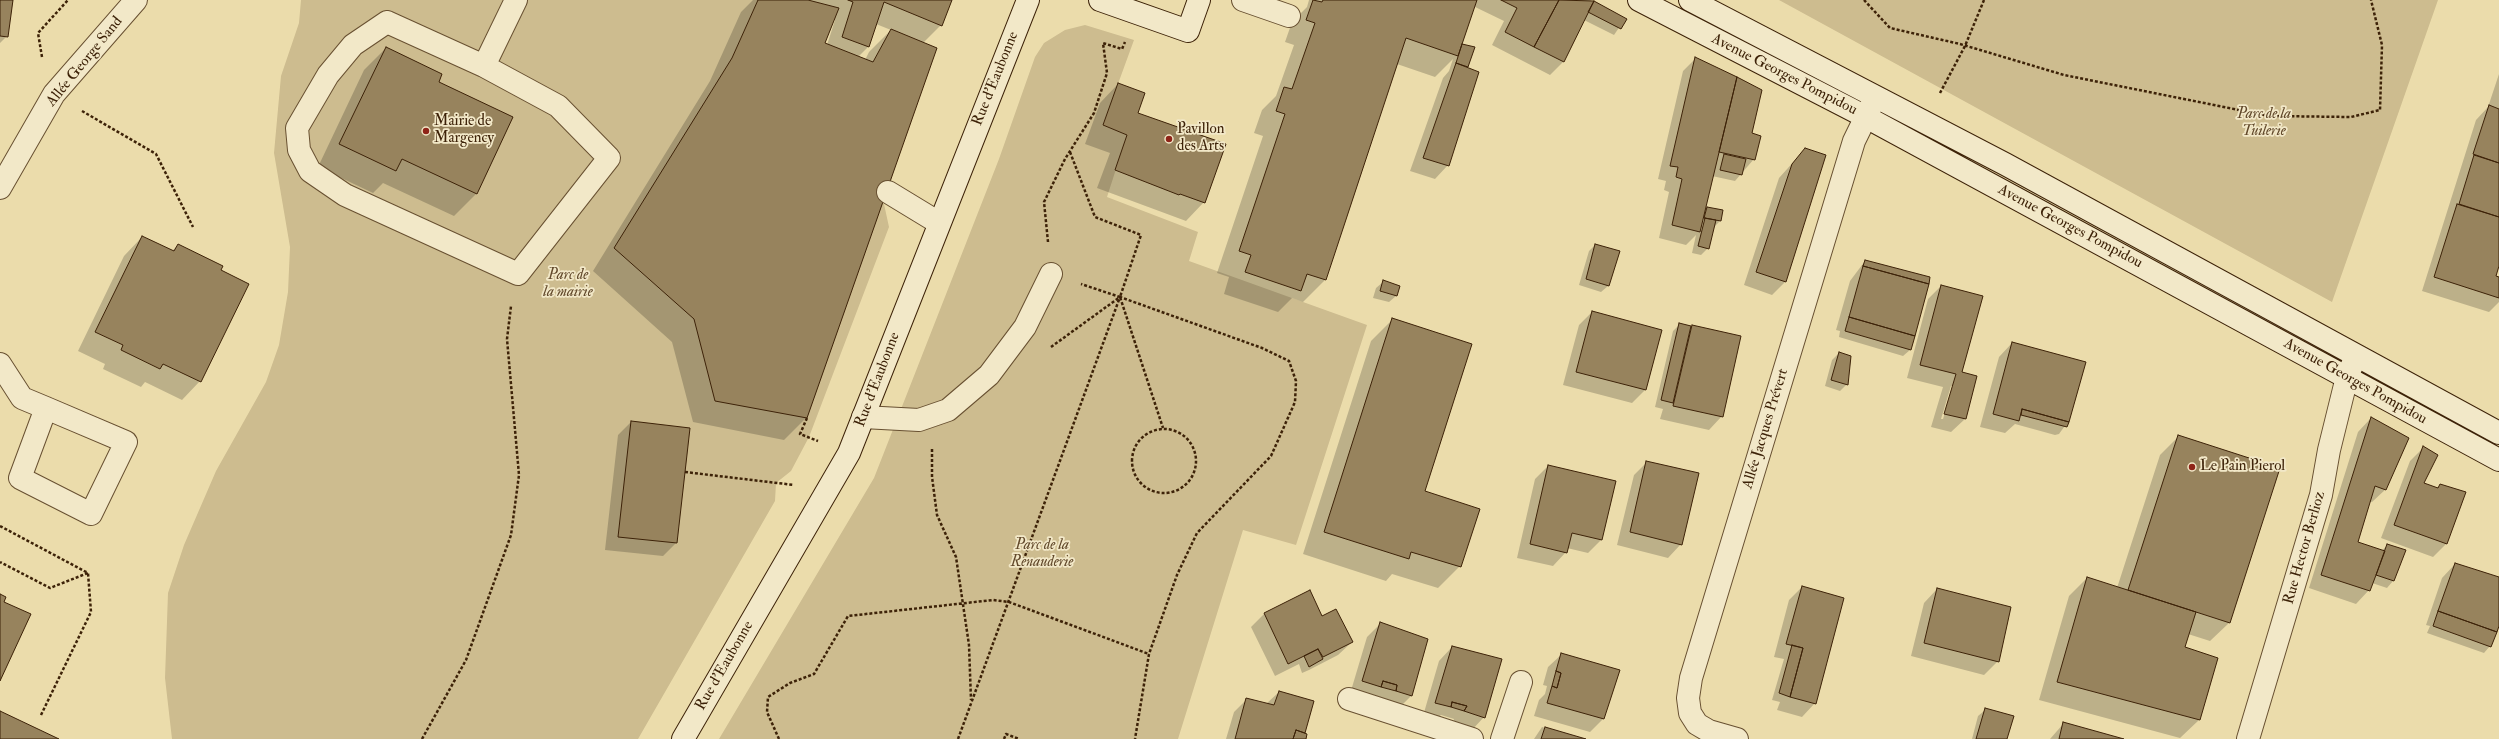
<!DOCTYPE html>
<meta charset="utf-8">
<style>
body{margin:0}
canvas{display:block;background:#ebdcab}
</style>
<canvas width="2499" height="739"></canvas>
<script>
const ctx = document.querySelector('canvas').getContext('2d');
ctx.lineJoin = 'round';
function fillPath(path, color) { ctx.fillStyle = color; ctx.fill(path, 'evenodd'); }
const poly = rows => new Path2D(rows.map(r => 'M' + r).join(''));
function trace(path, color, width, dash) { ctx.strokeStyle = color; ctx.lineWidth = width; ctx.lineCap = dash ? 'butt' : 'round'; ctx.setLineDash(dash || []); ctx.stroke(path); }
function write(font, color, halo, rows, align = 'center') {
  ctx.font = font + ' "IM FELL Double Pica",serif'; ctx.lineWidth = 3.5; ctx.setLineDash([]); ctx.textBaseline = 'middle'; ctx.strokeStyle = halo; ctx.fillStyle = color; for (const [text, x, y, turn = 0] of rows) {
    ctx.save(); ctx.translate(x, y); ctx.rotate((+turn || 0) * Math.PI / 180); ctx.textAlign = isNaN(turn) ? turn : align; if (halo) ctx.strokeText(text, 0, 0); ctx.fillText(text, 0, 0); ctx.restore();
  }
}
fillPath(poly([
 [301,0,758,0,732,58,842,195,884,204,889,227,809,437,791,471,776,483,775,501,638,739,172,739,165,678,168,593,184,545,216,471,266,382,279,345,288,292,290,247,274,153,281,76,299,23],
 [1779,0,2438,0,2332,302],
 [1085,25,1134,40,1103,125,1127,135,1107,197,1198,232,1189,261,1367,325,1296,545,1243,530,1178,739,719,739,874,478,999,159,1035,57,1044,43,1065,30]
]), '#cdbc8f');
fillPath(poly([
 [0,0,12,0,7,36,0,43],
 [753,0,951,0,941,25,923,43,806,418,784,440,693,422,672,342,593,271,710,81,741,12],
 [833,20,835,20,827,45,824,43],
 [876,24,891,30,869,52,865,60,858,57,868,47],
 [1309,0,1590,0,1625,19,1614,35,1584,20,1563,62,1550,75,1492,45,1504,21,1473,6,1461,44,1467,67,1448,165,1435,179,1410,171,1443,78,1449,71,1453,59,1435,77,1397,64,1325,280,1303,302,1292,298,1278,312,1224,294,1229,277,1217,273,1263,136,1254,133,1262,110,1276,96,1294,45,1285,42,1292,22,1307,7],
 [386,48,438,82,512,118,476,194,454,216,383,183,373,193,318,167,364,70],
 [1696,58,1751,134,1754,159,1735,181,1712,176,1704,212,1707,208,1720,221,1714,227,1708,248,1701,255,1692,253,1696,235,1686,245,1659,238,1669,192,1664,190,1666,181,1658,179,1683,71],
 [2499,74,2499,262,2495,276,2499,278,2499,302,2489,312,2422,291,2476,120,2488,107],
 [1118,84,1137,114,1204,202,1186,221,1097,188,1110,153,1085,144,1100,103],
 [1805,149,1785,282,1772,295,1744,285,1779,178],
 [142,237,172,251,178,245,200,381,182,400,145,382,141,387,103,369,105,364,78,351,124,256],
 [1595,245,1608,286,1601,292,1579,285,1589,251],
 [1865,261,1910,350,1903,356,1839,337,1840,331,1836,330,1850,281],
 [1383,282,1399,287,1396,296,1389,302,1373,298,1376,288],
 [1941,286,1961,373,1976,376,1965,419,1951,432,1931,427,1943,387,1907,378,1928,299],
 [1951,386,1953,386,1943,419,1941,419],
 [1592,312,1661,331,1645,390,1632,403,1563,385,1579,325],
 [1393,319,1424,492,1460,566,1438,588,1392,574,1386,581,1303,554,1371,341],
 [1680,324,1692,326,1722,416,1709,430,1660,419,1663,409,1655,407,1673,331],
 [2012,343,2067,423,2059,434,2055,435,2015,424,2005,433,1980,427,1999,357],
 [1839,353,1847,384,1840,391,1825,386,1832,360],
 [2371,418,2386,489,2372,502,2369,501,2356,543,2381,551,2388,545,2404,551,2393,581,2387,588,2372,583,2369,590,2356,604,2309,588,2358,432],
 [631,422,676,543,663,556,605,550,618,435],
 [2179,436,2279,469,2229,623,2210,641,2188,634,2184,648,2217,659,2199,720,2180,738,2039,700,2069,596,2087,578,2117,588,2160,455],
 [2423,448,2422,484,2437,488,2440,485,2446,544,2433,557,2381,538,2410,461],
 [1647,462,1681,544,1668,558,1617,545,1634,475],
 [1548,466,1601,540,1588,553,1567,548,1566,552,1553,566,1517,558,1535,479],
 [2455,564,2499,578,2499,623,2490,646,2484,653,2427,633,2430,626,2426,625,2442,578],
 [1802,587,1815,703,1802,717,1777,710,1780,702,1772,700,1784,659,1774,657,1789,600],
 [1937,589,1998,661,1984,675,1911,656,1924,603],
 [1309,592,1322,618,1352,642,1338,655,1309,670,1302,673,1299,664,1275,676,1251,627,1264,614],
 [1380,624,1411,696,1398,709,1383,705,1384,699,1372,695,1350,694,1367,637],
 [1452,647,1484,717,1471,731,1452,725,1454,719,1441,715,1436,720,1423,716,1439,661],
 [1562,654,1619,670,1603,719,1590,732,1534,716,1539,700,1545,694,1547,686,1543,685,1548,667],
 [1279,692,1313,702,1304,733,1305,739,1226,739,1234,712,1247,699,1266,704],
 [1985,710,2006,739,1972,739,1978,716],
 [2064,723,2121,739,2050,739],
 [1542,727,1545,728,1582,739,1534,739]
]), '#0003');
const building = poly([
 [0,0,13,0,8,37,0,36,0,0],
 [758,0,808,0,839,8,825,43,873,62,891,29,937,48,807,418,715,401,694,319,614,248,732,58,758,0],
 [848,0,952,0,942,26,884,2,869,47,842,37,853,2,848,0],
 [1313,0,1322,2,1323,0,1477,0,1458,56,1406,38,1326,280,1307,274,1301,291,1245,272,1251,255,1239,251,1285,114,1276,111,1284,87,1292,89,1315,23,1306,20,1313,0],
 [1501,0,1559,0,1534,47,1505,32,1517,8,1501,0],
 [1559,0,1594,1,1564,62,1534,47,1559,0],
 [1594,1,1627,19,1621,29,1588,12,1594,1],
 [1462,44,1475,47,1468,67,1456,63,1462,44],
 [386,47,442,74,439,82,513,117,477,194,402,159,396,171,339,144,386,47],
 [1695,57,1737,77,1700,232,1672,225,1682,179,1676,177,1678,167,1670,166,1695,57],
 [1456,63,1479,72,1449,166,1423,158,1456,63],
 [1737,77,1762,90,1752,133,1761,136,1755,160,1719,152,1737,77],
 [1118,83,1145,93,1138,113,1226,144,1205,203,1180,194,1179,195,1115,170,1127,135,1103,125,1118,83],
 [2489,105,2499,109,2499,163,2473,154,2489,105],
 [1805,148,1826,155,1786,282,1756,272,1792,164,1805,148],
 [1724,154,1746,159,1742,175,1720,170,1724,154],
 [2474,155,2499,163,2499,217,2459,204,2474,155],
 [2457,204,2499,217,2499,266,2496,276,2499,277,2499,298,2434,277,2457,204],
 [1707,207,1723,210,1721,221,1704,218,1707,207],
 [1705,218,1716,220,1709,249,1698,246,1705,218],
 [142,236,174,251,178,244,223,266,221,270,249,284,201,382,163,364,160,369,121,350,123,345,95,332,142,236],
 [1595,244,1620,251,1609,286,1586,279,1595,244],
 [1865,260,1930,277,1929,284,1863,266,1865,260],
 [1863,266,1929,284,1915,336,1849,317,1863,266],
 [1383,280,1400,286,1397,296,1380,291,1383,280],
 [1941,285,1983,296,1962,372,1977,376,1966,419,1944,414,1956,374,1920,365,1941,285],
 [1592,311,1662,330,1646,390,1576,372,1592,311],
 [1849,317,1915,336,1911,350,1845,331,1849,317],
 [1392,318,1472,344,1425,491,1480,509,1461,567,1411,552,1409,559,1324,532,1392,318],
 [1679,323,1691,326,1673,403,1661,400,1679,323],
 [1692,325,1741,336,1723,417,1673,406,1692,325],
 [2012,342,2086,362,2069,422,2022,409,2019,421,1993,414,2012,342],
 [1839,352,1851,356,1848,385,1831,380,1839,352],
 [2022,409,2069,422,2067,427,2021,415,2022,409],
 [2371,417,2409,438,2386,490,2375,486,2358,542,2385,551,2370,591,2321,575,2371,417],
 [631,421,690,428,677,543,618,537,631,421],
 [2178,435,2280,468,2230,623,2128,590,2178,435],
 [2423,446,2438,455,2424,483,2438,488,2440,484,2466,492,2447,544,2394,525,2423,446],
 [1646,461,1699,473,1682,545,1630,532,1646,461],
 [1548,465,1616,481,1602,540,1572,533,1567,553,1530,544,1548,465],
 [2387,544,2406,550,2394,581,2376,575,2387,544],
 [2455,563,2499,577,2499,626,2497,632,2438,611,2455,563],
 [2087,577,2196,612,2185,647,2218,658,2200,720,2057,682,2087,577],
 [1802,586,1844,598,1816,704,1790,697,1803,648,1786,644,1802,586],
 [1937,588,2011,607,1999,662,1924,643,1937,588],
 [1310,590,1322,616,1336,609,1353,642,1323,657,1318,649,1288,664,1264,613,1310,590],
 [0,594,6,597,4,602,31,614,0,681,0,594],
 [2438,611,2497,632,2491,647,2433,626,2438,611],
 [1380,622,1428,639,1412,696,1396,691,1397,685,1383,681,1381,687,1362,681,1380,622],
 [1792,645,1803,648,1790,697,1779,693,1792,645],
 [1452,646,1502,659,1485,718,1464,711,1467,706,1452,702,1451,707,1435,703,1452,646],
 [1318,649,1323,659,1309,667,1304,656,1318,649],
 [1561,653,1620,670,1604,719,1547,703,1552,686,1557,688,1561,673,1556,671,1561,653],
 [1556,671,1561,673,1557,688,1552,686,1556,671],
 [1383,681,1397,685,1396,691,1381,687,1383,681],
 [1279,691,1314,701,1305,733,1296,730,1293,739,1235,739,1246,698,1274,705,1279,691],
 [1452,702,1467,706,1464,711,1451,707,1452,702],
 [1985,708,2014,716,2007,739,1976,739,1985,708],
 [0,711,59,739,0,739,0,711],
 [2063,722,2124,739,2059,739,2063,722],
 [1545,727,1586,739,1541,739,1545,727],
 [1296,730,1307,734,1306,739,1293,739,1296,730]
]);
fillPath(building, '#97835d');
trace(building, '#3d2208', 1);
const service = poly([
 [1243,0,1289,16],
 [387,22,484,66,558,106,609,158,518,274,345,195,310,171,299,150,297,128,328,75,353,45,387,22],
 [484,66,516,0],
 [0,188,54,94,136,0],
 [888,192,939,223],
 [0,364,22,398,46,408,126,442,91,514,20,478,46,408],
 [863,417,919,420,948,410,989,375,1025,327,1051,274]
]);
const minor = poly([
 [1349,699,1472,739],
 [1502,739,1521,682],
 [1737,739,1709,731,1697,724,1690,713,1688,698,1691,678,1854,141,1874,100],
 [2248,739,2321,495,2329,450,2347,377,2356,356]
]);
const secondary = poly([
 [1100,0,1188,31,1199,0],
 [1639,0,1866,117,2499,460],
 [1690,0,2005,164,2499,433],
 [683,739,849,453,1028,0]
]);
trace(service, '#685031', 24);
trace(minor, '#685031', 24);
trace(secondary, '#3d2208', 24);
trace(poly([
 [1864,0,1890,28,1960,44,2064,75,2269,116,2351,117,2380,110,2382,45,2371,0],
 [42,57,38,33,68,0],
 [1940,93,1965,46,1984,0],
 [82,111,156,154,193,227],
 [1070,152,1095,217,1141,235,1120,297,1163,428],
 [1048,242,1044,202,1065,159,1094,113,1107,73,1103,43,1122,49,1125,42],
 [1051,347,1120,297,1081,284],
 [807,418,800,434,818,441],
 '1132 461a32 32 0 1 1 64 0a32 32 0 1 1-64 0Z',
 [932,449,932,477,937,515,956,557,969,645,971,700],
 [685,472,794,485],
 [0,526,88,573,50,588,0,562],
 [41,715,91,612,88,573],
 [422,739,466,660,511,535,519,475,507,339,511,306],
 [779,739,767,712,768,697,790,683,814,674,848,616,993,600,1009,602,1149,654],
 [958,739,1120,297,1262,348,1289,361,1296,381,1295,402,1271,456,1197,533,1177,575,1149,654,1135,739],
 [1004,739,1006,734,1019,739]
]), '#3d2208', 2.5, [3, 2]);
trace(service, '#f2e8c8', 22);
trace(minor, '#f2e8c8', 22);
trace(secondary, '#f2e8c8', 22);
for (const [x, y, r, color] of [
 [426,131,4,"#8f2418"],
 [1169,139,4,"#8f2418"],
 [2192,467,4,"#8f2418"]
]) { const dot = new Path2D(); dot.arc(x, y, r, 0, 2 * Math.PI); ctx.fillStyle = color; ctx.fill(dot); trace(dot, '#f2e8c8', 1.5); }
write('15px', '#3d2208', '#f2e8c8', [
 ["Allée George Sand",85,62,-51],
 ["Avenue Georges Pompidou",1784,75,27],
 ["Rue d'Eaubonne",996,79,-68],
 ["Avenue Georges Pompidou",2070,227,28],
 ["Rue d'Eaubonne",878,380,-69],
 ["Avenue Georges Pompidou",2355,382,29],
 ["Allée Jacques Prévert",1766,429,-73],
 ["Rue Hector Berlioz",2305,548,-74],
 ["Rue d'Eaubonne",725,666,-60]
]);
write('italic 15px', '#61482a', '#f2e8c8', [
 ["Parc de la",2264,115],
 ["Tuilerie",2264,132],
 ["Parc de",568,276],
 ["la mairie",568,293],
 ["Parc de la",1042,546],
 ["Renauderie",1042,563]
]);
write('15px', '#3d2208', '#f2e8c8', [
 ["Mairie de",434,122],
 ["Margency",434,139],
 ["Pavillon",1177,130],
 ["des Arts",1177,147],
 ["Le Pain Pierol",2200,467]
], 'left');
</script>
